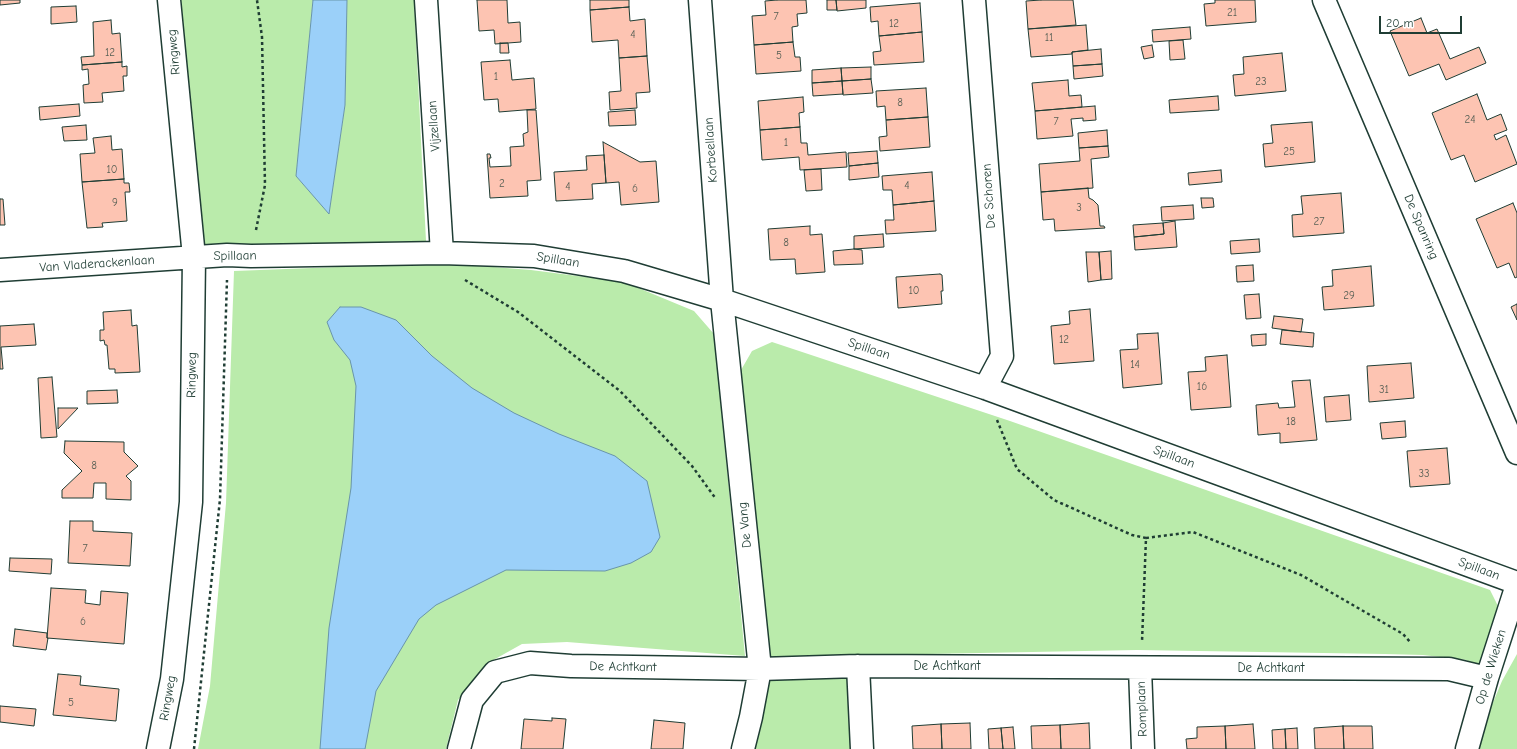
<!DOCTYPE html>
<style>
body{margin:0}
#map{position:relative;width:1517px;height:749px;overflow:hidden;background:#fff;font-family:"Comic Neue",sans-serif}
canvas{display:block}
.scale{position:absolute;left:1379px;top:16px;width:83px;height:18px;box-sizing:border-box;border:2px solid #1f3d34;border-top:0;padding-left:5px;font-size:12px;line-height:14px;white-space:nowrap;color:#1f3d34;-webkit-text-stroke:3px #fff;paint-order:stroke}
</style>
<div id="map">
<canvas width="1517" height="749"></canvas>
<div class="scale">20 m</div>
</div>
<script>
const ctx = document.querySelector('canvas').getContext('2d');
ctx.lineJoin = 'round';
function fillPath(path, color) { ctx.fillStyle = color; ctx.fill(path, 'evenodd'); }
const poly = rows => new Path2D(rows.map(r => 'M' + r).join(''));
function trace(path, color, width, dash) { ctx.strokeStyle = color; ctx.lineWidth = width; ctx.lineCap = dash ? 'butt' : 'round'; ctx.setLineDash(dash || []); ctx.stroke(path); }
function write(font, color, halo, rows, align = 'center') {
  ctx.font = font + ' "Comic Neue",sans-serif'; ctx.lineWidth = 3.5; ctx.setLineDash([]); ctx.textBaseline = 'middle'; ctx.strokeStyle = halo; ctx.fillStyle = color; for (const [text, x, y, turn = 0] of rows) {
    ctx.save(); ctx.translate(x, y); ctx.rotate((+turn || 0) * Math.PI / 180); ctx.textAlign = isNaN(turn) ? turn : align; if (halo) ctx.strokeText(text, 0, 0); ctx.fillText(text, 0, 0); ctx.restore();
  }
}
fillPath(poly([
 [181,0,313,0,296,176,329,213,345,105,347,0,414,0,426,241,205,246],
 [443,263,531,270,624,282,694,311,714,334,745,656,567,642,522,644,488,663,458,700,446,749,198,749,210,686,226,503,234,271],
 [772,342,1010,421,1490,590,1504,618,1486,670,1466,660,1423,655,1385,654,1137,650,770,657,741,370,752,351],
 [1517,654,1517,749,1477,749,1481,731,1502,681],
 [848,675,851,749,754,749,762,721,767,676]
]), '#baebab');
const water = poly([
 [313,0,347,0,345,105,329,214,296,176,313,0],
 [340,307,361,307,396,320,432,356,472,388,514,413,559,434,615,456,647,481,660,537,651,552,631,563,605,571,506,570,436,605,419,619,376,691,365,749,320,749,329,628,351,488,356,386,350,360,334,340,327,322,340,307]
]);
fillPath(water, '#9bd0f9');
trace(water, '#6995aa', 1);
const building = poly([
 [0,0,20,0,20,3,0,5,0,0],
 [477,0,507,0,508,23,520,22,521,42,495,44,494,30,479,31,477,0],
 [590,0,629,0,629,7,590,10,590,0],
 [777,0,806,0,807,13,797,14,798,26,792,27,793,42,754,45,752,16,766,15,765,1,777,0],
 [827,0,836,0,837,10,827,10,827,0],
 [836,0,866,0,866,8,837,11,836,0],
 [1041,0,1073,0,1076,25,1028,29,1026,1,1041,0],
 [1215,0,1255,0,1256,22,1206,26,1204,4,1215,3,1215,0],
 [920,3,922,32,879,36,878,21,871,22,870,7,920,3],
 [76,6,77,22,51,24,51,7,76,6],
 [629,7,630,21,645,19,647,56,619,58,618,40,592,42,590,10,629,7],
 [1421,18,1427,33,1437,29,1450,59,1479,47,1486,63,1446,80,1439,64,1409,76,1390,31,1421,18],
 [111,20,112,34,120,33,122,62,82,65,81,57,94,56,93,22,111,20],
 [1086,25,1088,50,1072,52,1072,54,1031,57,1028,29,1086,25],
 [1190,27,1191,39,1153,42,1152,30,1190,27],
 [922,32,924,62,874,65,873,52,881,51,879,36,922,32],
 [1183,40,1185,59,1170,60,1169,41,1183,40],
 [793,42,795,57,800,57,801,71,756,74,754,45,793,42],
 [500,43,508,43,509,53,500,53,500,43],
 [1152,45,1154,57,1144,59,1141,47,1152,45],
 [1101,49,1102,64,1073,66,1072,52,1101,49],
 [1282,53,1286,91,1235,96,1233,75,1244,74,1243,57,1282,53],
 [647,56,650,92,636,93,637,108,610,110,609,92,621,91,619,58,647,56],
 [510,60,512,80,534,78,536,109,499,112,498,99,484,100,481,62,510,60],
 [122,62,122,67,127,66,127,76,123,76,124,91,102,93,103,102,84,103,83,85,89,84,88,69,82,70,82,65,122,62],
 [1102,64,1103,76,1074,79,1073,66,1102,64],
 [871,67,871,79,842,81,841,68,871,67],
 [841,68,842,81,812,83,812,70,841,68],
 [871,79,873,93,843,95,842,81,871,79],
 [1068,80,1069,96,1081,95,1082,107,1035,111,1032,83,1068,80],
 [842,81,843,94,813,96,812,83,842,81],
 [926,88,928,117,886,120,885,106,877,107,876,91,926,88],
 [1477,94,1487,120,1501,114,1507,130,1494,135,1496,140,1506,135,1517,164,1475,182,1464,155,1451,160,1432,113,1477,94],
 [1218,96,1219,110,1170,113,1169,100,1218,96],
 [803,97,804,112,799,113,800,127,760,130,758,101,803,97],
 [79,104,80,116,40,120,39,107,79,104],
 [1095,106,1096,120,1083,121,1083,118,1071,119,1073,136,1037,139,1035,111,1095,106],
 [527,110,536,110,541,180,527,181,528,196,490,198,487,154,490,154,491,158,489,158,490,167,511,166,510,147,524,146,523,134,528,132,527,110],
 [635,110,636,125,609,126,608,112,635,110],
 [928,117,930,147,880,151,879,137,887,136,886,120,928,117],
 [1312,122,1315,162,1265,167,1263,144,1273,143,1271,125,1312,122],
 [86,125,87,140,64,141,62,127,86,125],
 [800,127,801,143,807,143,808,155,846,152,847,167,800,170,799,157,762,160,760,130,800,127],
 [1107,130,1108,146,1079,148,1078,133,1107,130],
 [111,136,112,150,122,149,124,179,82,182,80,154,95,153,93,138,111,136],
 [603,142,640,162,656,161,659,202,621,205,619,182,606,183,603,142],
 [1108,146,1109,157,1091,159,1093,188,1041,192,1039,164,1080,161,1079,148,1108,146],
 [877,151,878,163,849,166,848,153,877,151],
 [604,155,606,183,592,184,593,199,556,201,554,172,587,170,586,156,604,155],
 [878,163,879,177,849,180,849,166,878,163],
 [821,169,822,190,806,191,804,170,821,169],
 [1221,170,1222,182,1189,185,1188,173,1221,170],
 [932,172,934,201,893,205,892,190,883,190,882,176,932,172],
 [124,179,124,183,129,183,130,192,125,192,127,221,102,223,103,227,87,228,82,182,124,179],
 [1088,188,1089,198,1093,200,1098,205,1100,226,1104,226,1105,228,1055,231,1054,219,1043,220,1041,192,1088,188],
 [1341,193,1344,233,1293,237,1292,215,1303,214,1301,196,1341,193],
 [1201,198,1213,198,1214,207,1202,208,1201,198],
 [0,199,3,199,5,225,0,225,0,199],
 [934,201,936,231,886,234,885,220,894,220,893,205,934,201],
 [1513,203,1517,213,1517,277,1515,278,1509,263,1497,268,1476,219,1513,203],
 [1193,205,1194,219,1162,221,1161,207,1193,205],
 [1175,221,1177,247,1135,250,1134,237,1164,234,1163,223,1175,221],
 [1163,223,1164,234,1134,237,1133,225,1163,223],
 [810,226,810,235,822,234,825,272,796,274,795,259,770,260,768,229,810,226],
 [883,234,884,247,854,249,854,236,883,234],
 [1259,239,1260,252,1231,254,1230,241,1259,239],
 [854,249,862,250,863,264,834,265,833,251,854,249],
 [1111,251,1112,279,1101,280,1099,252,1111,251],
 [1086,252,1099,252,1101,280,1088,282,1086,252],
 [1253,265,1254,281,1237,282,1236,266,1253,265],
 [1371,266,1374,306,1324,310,1322,287,1333,286,1332,270,1371,266],
 [940,274,942,275,943,291,941,291,942,304,898,308,896,277,940,274],
 [1259,294,1261,318,1246,319,1244,295,1259,294],
 [1517,304,1517,320,1511,307,1517,304],
 [1090,309,1094,361,1054,364,1051,326,1070,324,1069,311,1090,309],
 [131,310,132,326,137,325,140,372,115,373,115,369,109,369,107,345,105,345,104,340,100,341,100,330,104,330,103,312,131,310],
 [1274,316,1303,319,1301,332,1272,328,1274,316],
 [34,324,36,345,1,347,3,369,0,369,0,326,34,324],
 [1282,330,1314,333,1313,347,1280,344,1282,330],
 [1158,333,1162,384,1123,388,1120,350,1138,349,1137,334,1158,333],
 [1266,334,1266,345,1252,346,1251,335,1266,334],
 [1227,355,1231,407,1191,410,1188,372,1206,371,1205,357,1227,355],
 [1411,363,1414,398,1369,402,1367,366,1411,363],
 [52,377,57,437,41,438,38,378,52,377],
 [1310,380,1317,440,1280,443,1280,433,1258,435,1256,405,1278,403,1279,408,1295,407,1292,381,1310,380],
 [117,390,118,403,87,404,87,391,117,390],
 [1349,395,1351,420,1326,422,1324,397,1349,395],
 [58,408,78,408,58,429,58,408],
 [1405,421,1406,437,1382,439,1380,423,1405,421],
 [65,441,124,442,124,452,138,466,126,476,131,481,131,500,106,499,106,483,94,483,93,498,62,498,62,490,82,471,64,453,65,441],
 [1447,448,1450,484,1410,487,1407,451,1447,448],
 [70,521,93,521,93,531,132,533,130,566,68,563,70,521],
 [10,558,52,559,51,574,9,571,10,558],
 [51,588,86,590,85,603,100,605,101,591,128,593,124,644,47,638,51,588],
 [15,629,47,633,47,638,48,638,46,650,13,646,15,629],
 [58,674,81,676,80,685,119,689,116,721,53,715,58,674],
 [0,706,36,709,34,726,0,722,0,706],
 [552,718,566,719,563,749,521,749,524,719,552,721,552,718],
 [654,720,685,723,683,749,651,749,654,720],
 [970,723,971,749,942,749,941,724,970,723],
 [1089,723,1090,749,1061,749,1060,725,1089,723],
 [941,724,942,749,913,749,912,726,941,724],
 [1253,724,1255,749,1226,749,1225,726,1253,724],
 [1060,725,1061,749,1032,749,1031,726,1060,725],
 [1225,726,1226,749,1187,749,1186,739,1197,738,1197,727,1225,726],
 [1343,726,1344,749,1315,749,1314,728,1343,726],
 [1343,726,1372,726,1373,749,1344,749,1343,726],
 [1013,727,1015,749,1003,749,1001,728,1013,727],
 [1001,728,1003,749,989,749,988,729,1001,728],
 [1297,728,1298,749,1286,749,1285,729,1297,728],
 [1285,729,1286,749,1273,749,1272,730,1285,729]
]);
fillPath(building, '#fdc4b2');
trace(building, '#1f3d34', 1);
const minor = poly([
 [426,0,442,253],
 [700,0,722,300,760,669,751,717,743,749],
 [974,0,1002,356,985,388],
 [1324,0,1517,453],
 [0,270,227,255,251,256,442,253,534,256,624,271,722,300,985,388,1517,583],
 [858,666,862,749],
 [1140,668,1143,749],
 [158,749,172,679,191,502,194,257,169,0],
 [459,749,472,700,495,672,530,663,571,666,760,669,858,666,1449,669,1487,678],
 [1467,749,1487,678,1517,585]
]);
trace(minor, '#1f3d34', 25);
trace(poly([
 [256,230,265,185,262,37,257,0],
 [465,280,518,312,620,391,692,466,716,499],
 [997,420,1017,469,1054,500,1132,535,1146,538,1142,642],
 [1146,538,1193,532,1301,575,1403,634,1411,643],
 [194,749,220,499,227,280]
]), '#1f3d34', 2.5, [3, 3]);
trace(minor, '#fff', 22);
write('11px', '#565f54', null, [
 ["21",1232,13],
 ["7",776,17],
 ["12",894,24],
 ["4",633,35],
 ["11",1049,38],
 ["12",110,53],
 ["5",779,56],
 ["1",496,77],
 ["23",1261,82],
 ["8",900,103],
 ["24",1470,120],
 ["7",1056,122],
 ["1",786,143],
 ["25",1289,152],
 ["10",112,170],
 ["2",502,184],
 ["4",907,186],
 ["4",568,187],
 ["6",635,189],
 ["9",115,203],
 ["3",1079,208],
 ["27",1319,222],
 ["8",786,243],
 ["10",914,291],
 ["29",1349,296],
 ["12",1064,340],
 ["14",1135,365],
 ["16",1202,387],
 ["31",1384,390],
 ["18",1291,422],
 ["8",94,466],
 ["33",1424,474],
 ["7",85,549],
 ["6",83,622],
 ["5",71,703]
]);
write('13px', '#1f3d34', '#fff', [
 ["Ringweg",174,52,-95],
 ["Vijzellaan",434,126,-94],
 ["Korbeellaan",711,150,-94],
 ["De Schoren",989,196,-94],
 ["De Spanring",1421,227,67],
 ["Spillaan",235,256,-1],
 ["Spillaan",558,260,9],
 ["Van Vladerackenlaan",97,264,-4],
 ["Spillaan",869,349,18],
 ["Ringweg",192,375,-89],
 ["Spillaan",1174,457,20],
 ["De Vang",745,525,-96],
 ["Spillaan",1479,569,20],
 ["De Achtkant",947,666],
 ["De Achtkant",623,667,1],
 ["Op de Wieken",1491,667,-73],
 ["De Achtkant",1271,668],
 ["Ringweg",168,698,-80],
 ["Romplaan",1142,709,-92]
]);
</script>
